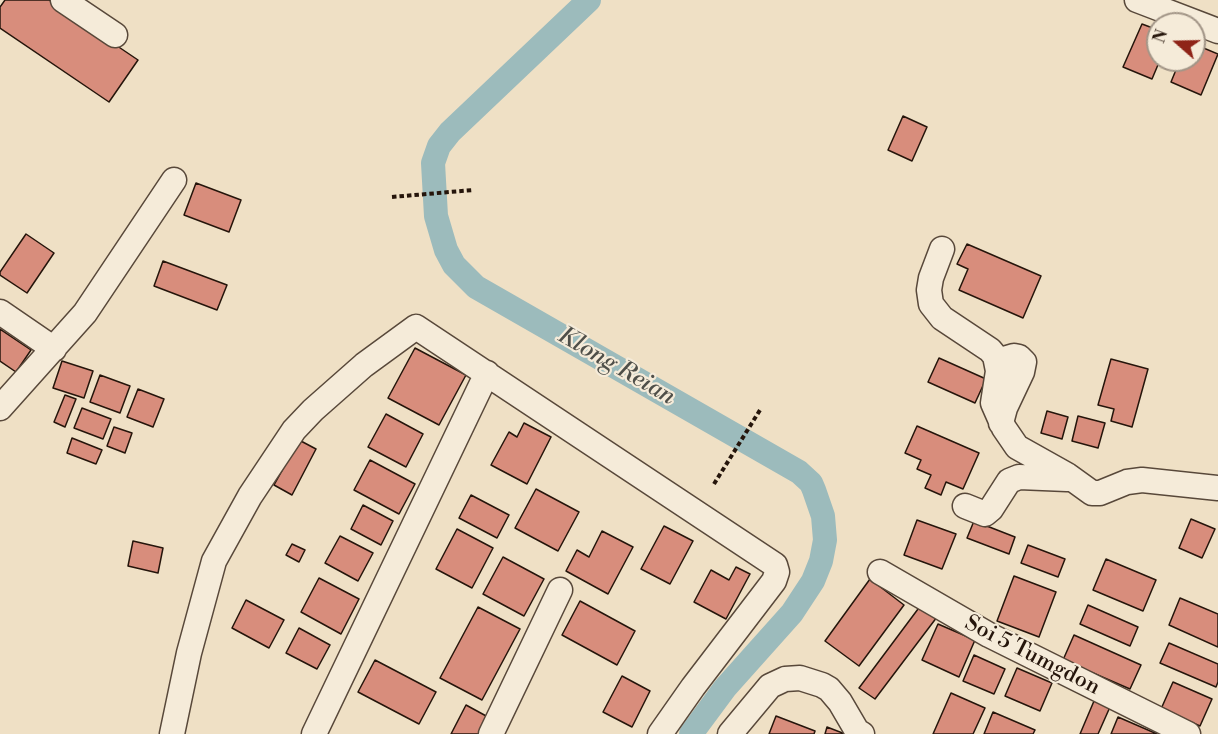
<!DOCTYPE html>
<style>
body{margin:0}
#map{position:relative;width:1218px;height:734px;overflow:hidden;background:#efe0c5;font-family:"Libre Bodoni",serif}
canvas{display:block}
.north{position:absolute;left:1146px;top:12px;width:60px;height:60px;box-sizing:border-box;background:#f5ebd9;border:2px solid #a29587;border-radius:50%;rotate:290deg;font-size:16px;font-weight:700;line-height:24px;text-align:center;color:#25150b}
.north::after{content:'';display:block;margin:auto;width:21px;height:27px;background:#8f2418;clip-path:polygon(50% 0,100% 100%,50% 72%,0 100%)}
</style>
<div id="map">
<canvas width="1218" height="734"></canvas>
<div class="north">N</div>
</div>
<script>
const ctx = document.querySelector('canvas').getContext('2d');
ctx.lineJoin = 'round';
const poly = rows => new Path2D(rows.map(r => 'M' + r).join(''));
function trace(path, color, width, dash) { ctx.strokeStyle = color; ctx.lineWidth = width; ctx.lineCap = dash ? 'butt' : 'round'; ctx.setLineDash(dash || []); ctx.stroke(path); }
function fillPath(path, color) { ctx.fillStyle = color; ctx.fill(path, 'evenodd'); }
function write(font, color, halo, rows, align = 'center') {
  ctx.font = font + ' "Libre Bodoni",serif'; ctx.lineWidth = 4.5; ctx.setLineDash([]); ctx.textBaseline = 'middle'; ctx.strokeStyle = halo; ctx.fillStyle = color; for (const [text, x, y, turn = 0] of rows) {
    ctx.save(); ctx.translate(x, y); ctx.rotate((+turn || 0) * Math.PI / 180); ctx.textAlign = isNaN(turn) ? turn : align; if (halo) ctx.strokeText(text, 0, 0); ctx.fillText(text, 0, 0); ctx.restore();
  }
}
trace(poly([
 [589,0,450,132,439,146,433,163,436,216,446,250,454,265,476,287,799,472,811,483,814,490,823,516,825,540,821,561,813,581,792,613,725,688,691,734]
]), '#9cbbbc', 24);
const building = poly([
 [5,0,49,0,138,60,109,102,0,28,0,7,5,0],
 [1142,24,1158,30,1158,60,1160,60,1152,79,1123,67,1142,24],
 [1194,44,1218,54,1201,95,1171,82,1180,60,1194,60,1194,44],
 [903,116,927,127,912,161,888,150,903,116],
 [196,183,241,200,229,232,184,215,196,183],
 [26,234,54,253,27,293,0,275,0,272,26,234],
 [967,244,1041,276,1023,318,959,290,968,269,957,264,967,244],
 [163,261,227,285,217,310,154,286,163,261],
 [0,329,31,350,16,372,0,361,0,329],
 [415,348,466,375,439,425,388,398,415,348],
 [939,358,986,379,975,403,928,382,939,358],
 [1111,359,1148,369,1132,427,1111,421,1114,409,1098,405,1111,359],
 [62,361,93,371,84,398,53,388,62,361],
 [100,375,130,386,120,413,90,402,100,375],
 [138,389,164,399,153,427,127,417,138,389],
 [65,395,76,399,65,427,54,422,65,395],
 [82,408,111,419,103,439,74,428,82,408],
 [1047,411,1068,417,1062,439,1041,433,1047,411],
 [386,414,423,434,406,467,368,447,386,414],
 [1078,416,1105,423,1098,448,1072,441,1078,416],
 [524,423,551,437,527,484,491,465,509,432,517,437,524,423],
 [917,426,979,453,963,489,946,482,941,495,925,488,931,475,917,469,921,460,905,453,917,426],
 [114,427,132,433,125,453,107,446,114,427],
 [72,438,102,450,96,464,67,453,72,438],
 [299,440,316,449,292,495,274,485,299,440],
 [370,460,415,484,399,514,354,490,370,460],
 [536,489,579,512,558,551,515,528,536,489],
 [471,495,509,515,497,538,459,518,471,495],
 [363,505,393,521,381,545,351,529,363,505],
 [1191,519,1215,529,1202,558,1179,548,1191,519],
 [917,520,956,534,942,569,904,555,917,520],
 [974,521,1015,537,1009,554,967,538,974,521],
 [664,526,693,541,670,584,641,569,664,526],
 [457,529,493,548,472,588,436,569,457,529],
 [602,531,633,547,608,594,566,571,577,550,589,557,602,531],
 [340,536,373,553,358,581,325,563,340,536],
 [133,541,163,548,158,573,128,566,133,541],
 [292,544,305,550,299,562,286,555,292,544],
 [1028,545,1065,559,1058,577,1021,563,1028,545],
 [503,557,544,579,524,616,483,594,503,557],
 [1106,559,1156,580,1143,611,1093,590,1106,559],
 [736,567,750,574,726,619,694,602,711,570,729,580,736,567],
 [1014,576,1056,592,1039,637,997,621,1014,576],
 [319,578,359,599,341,634,301,612,319,578],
 [870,579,904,605,859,666,825,641,870,579],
 [1180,598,1218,614,1218,647,1169,625,1180,598],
 [246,600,284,620,269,648,232,628,246,600],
 [580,601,635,631,617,665,562,635,580,601],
 [921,605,937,617,875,699,859,688,921,605],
 [1088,605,1138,627,1130,646,1080,624,1088,605],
 [478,607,520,629,482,700,440,678,478,607],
 [938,624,975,640,959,677,922,660,938,624],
 [299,628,330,645,317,669,286,653,299,628],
 [1074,635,1141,665,1130,689,1063,660,1074,635],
 [1169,643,1218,664,1218,682,1216,687,1160,663,1169,643],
 [974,655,1005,669,994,694,963,681,974,655],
 [375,660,436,692,419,724,358,692,375,660],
 [1017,668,1052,683,1040,711,1005,696,1017,668],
 [622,676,650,691,632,727,603,712,622,676],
 [1173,682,1212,699,1200,726,1161,709,1173,682],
 [951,693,985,708,973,734,933,734,951,693],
 [1094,701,1110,707,1098,734,1080,734,1094,701],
 [466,705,488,717,480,734,451,734,466,705],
 [993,712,1035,730,1033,734,984,734,993,712],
 [776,716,815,731,814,734,769,734,776,716],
 [1118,717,1157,734,1111,734,1118,717],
 [827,727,845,734,825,734,827,727]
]);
fillPath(building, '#d88d7c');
trace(building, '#25150b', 1.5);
const minor = poly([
 [63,0,115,35],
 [1137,0,1218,31],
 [942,249,931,278,929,290,931,304,942,318,990,350,995,356,998,371,993,403,1004,428,1017,447,1067,475,1092,493,1100,493,1127,482,1142,480,1218,488],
 [0,312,54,349],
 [997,361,1014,356,1019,357,1024,362,1022,372,1005,408,1001,423],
 [0,408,85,313,174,180],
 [965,506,985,514,991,509,1009,481,1019,477,1067,479],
 [880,572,989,635,1188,734],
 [172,734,189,653,214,561,250,496,294,430,313,410,364,365,416,327,775,565,777,572,774,581,693,687,660,734],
 [314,734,487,373],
 [491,734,560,590],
 [730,734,770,686,785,679,800,678,822,685,829,689,840,702,857,731,862,734]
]);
trace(minor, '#58483a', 27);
trace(poly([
 [392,197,473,190],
 [714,484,760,410]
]), '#25150b', 4, [4.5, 3]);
trace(minor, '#f5ebd9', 24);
write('22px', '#25150b', '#f5ebd9', [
 ["Soi 5 Tumgdon",1032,656,27]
]);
write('italic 24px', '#4f4f49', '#f5ebd9', [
 ["Klong Reian",616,367,30]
]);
</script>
